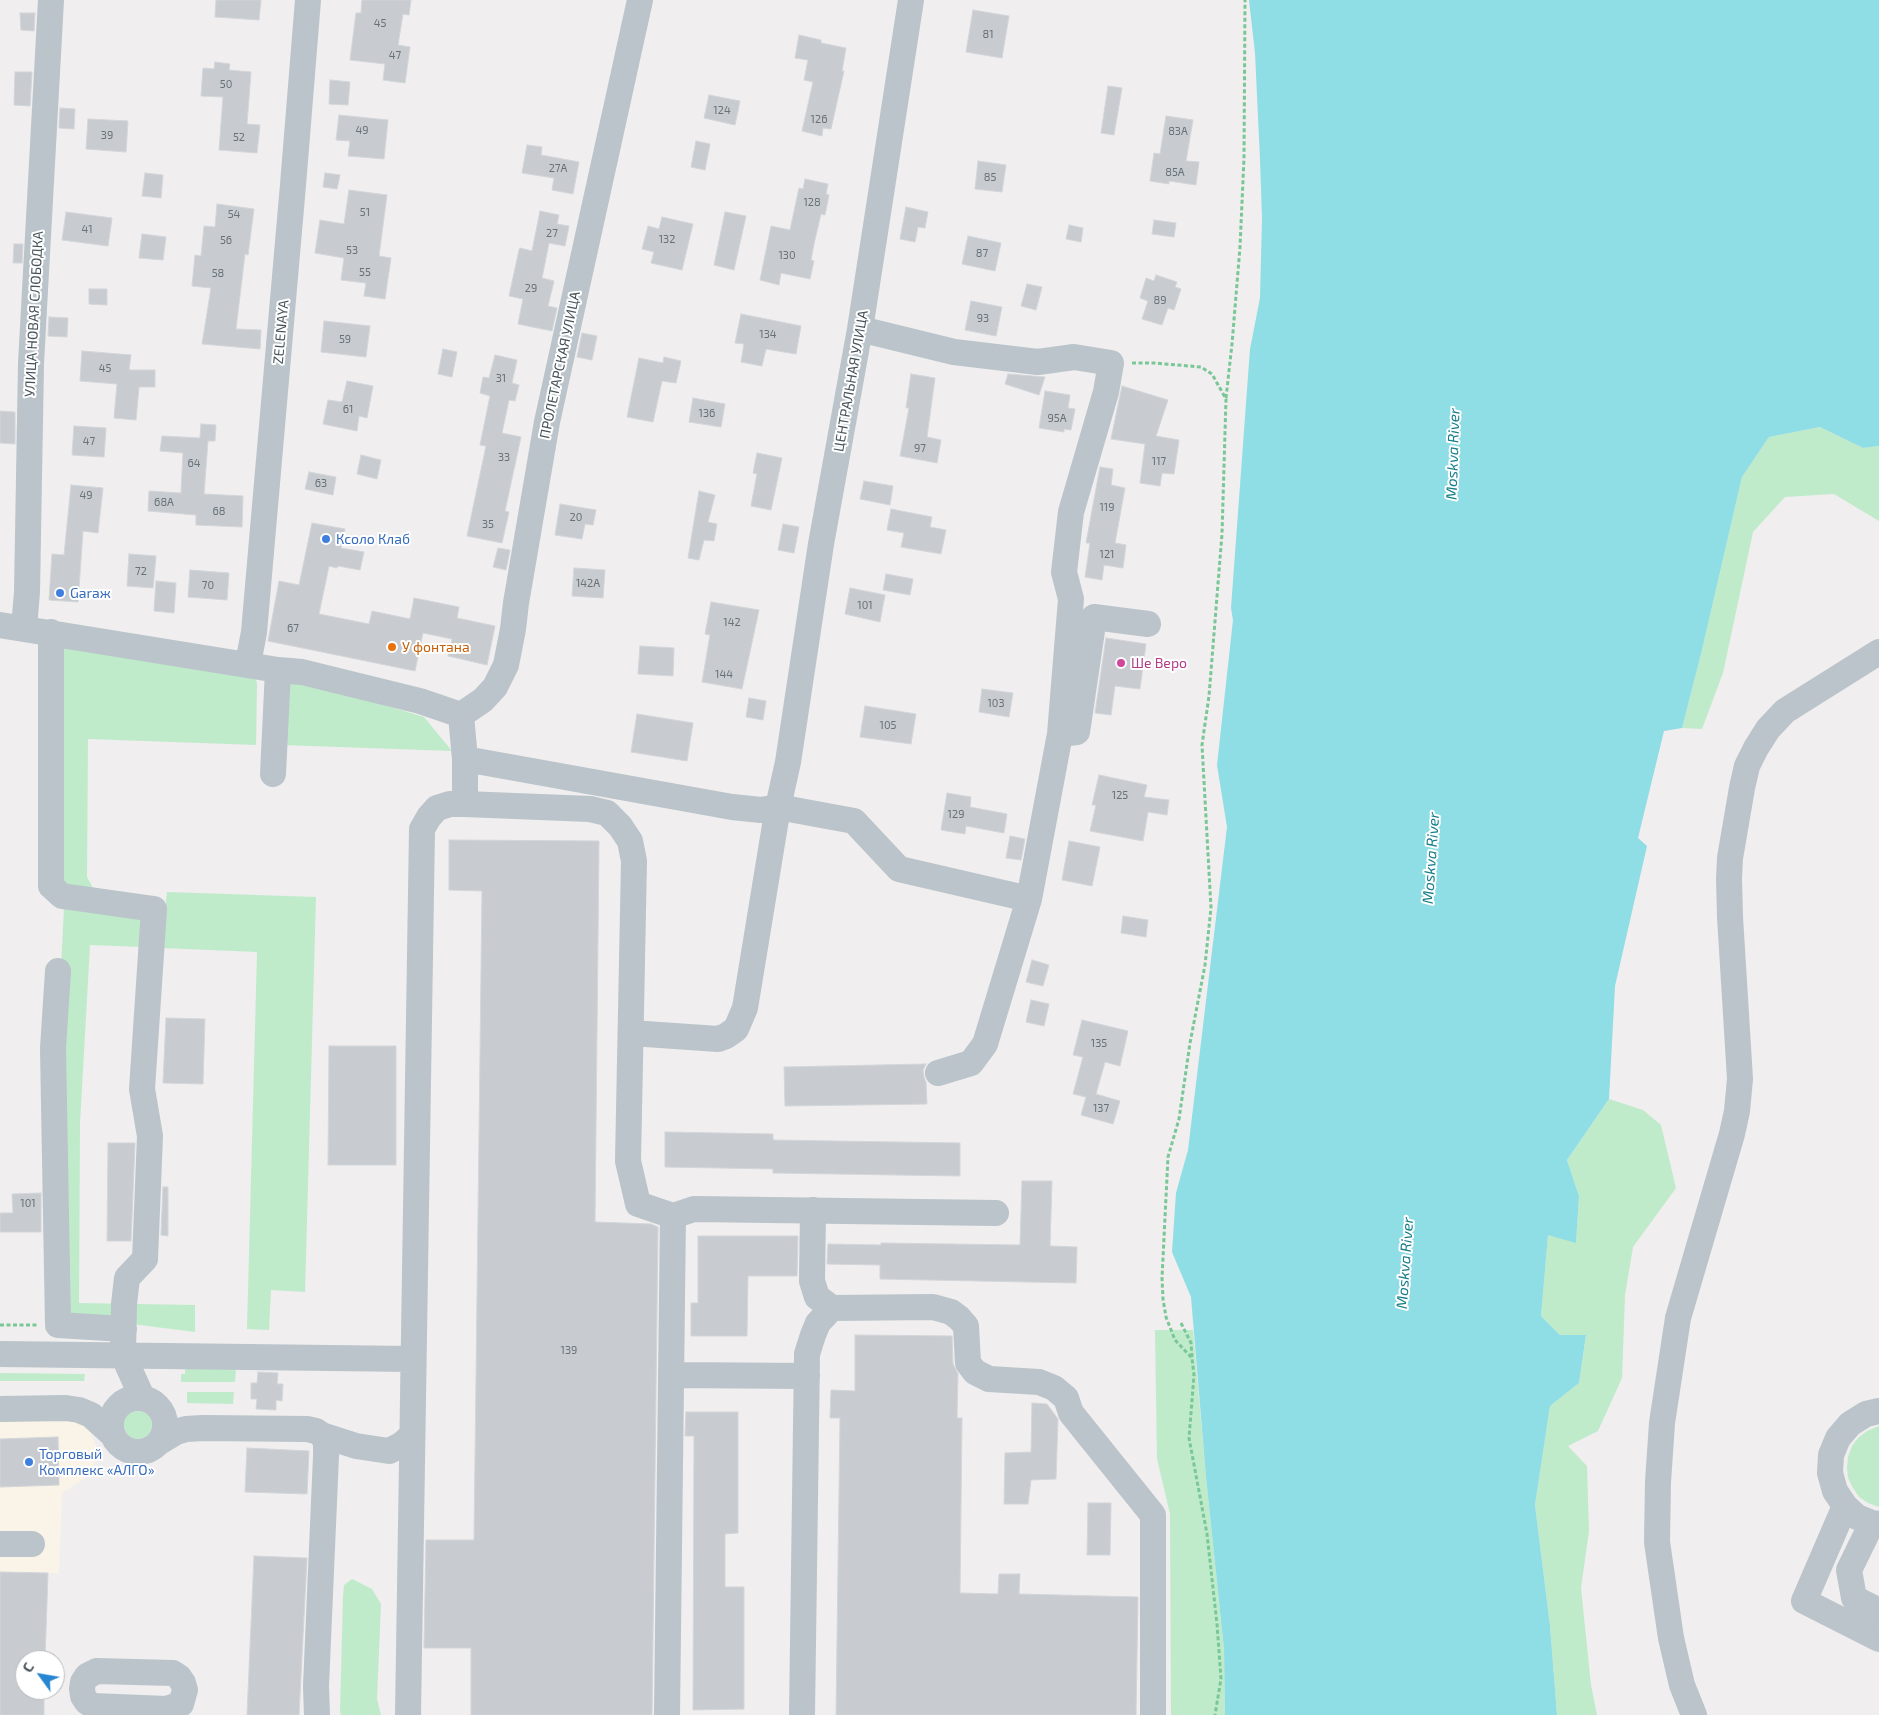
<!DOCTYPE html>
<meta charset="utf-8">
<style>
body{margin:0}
#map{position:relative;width:1879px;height:1715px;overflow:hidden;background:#f0eeee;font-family:"Exo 2",sans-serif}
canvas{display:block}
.north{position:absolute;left:15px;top:1650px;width:50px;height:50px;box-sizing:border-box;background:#fff;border:1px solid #b5babd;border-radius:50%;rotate:302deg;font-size:14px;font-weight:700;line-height:20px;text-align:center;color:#47535a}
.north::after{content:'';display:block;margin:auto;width:18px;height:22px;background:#2686d2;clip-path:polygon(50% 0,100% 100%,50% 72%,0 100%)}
</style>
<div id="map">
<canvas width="1879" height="1715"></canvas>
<div class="north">С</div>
</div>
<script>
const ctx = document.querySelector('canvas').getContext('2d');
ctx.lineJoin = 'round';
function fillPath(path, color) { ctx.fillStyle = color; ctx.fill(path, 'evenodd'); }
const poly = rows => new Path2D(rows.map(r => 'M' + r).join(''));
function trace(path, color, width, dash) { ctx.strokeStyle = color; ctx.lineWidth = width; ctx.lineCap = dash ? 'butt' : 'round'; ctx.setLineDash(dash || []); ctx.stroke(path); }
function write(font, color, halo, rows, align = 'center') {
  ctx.font = font + ' "Exo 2",sans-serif'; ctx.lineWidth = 4; ctx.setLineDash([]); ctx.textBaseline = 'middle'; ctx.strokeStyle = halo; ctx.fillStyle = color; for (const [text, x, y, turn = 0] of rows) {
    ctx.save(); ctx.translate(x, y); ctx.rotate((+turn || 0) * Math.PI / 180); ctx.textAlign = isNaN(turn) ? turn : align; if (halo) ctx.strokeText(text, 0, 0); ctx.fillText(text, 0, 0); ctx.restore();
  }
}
fillPath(poly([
 [0,1417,72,1418,89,1429,96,1446,96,1460,91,1471,85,1478,62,1493,59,1573,48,1573,45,1660,25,1660,25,1690,44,1690,44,1715,0,1715]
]), '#faf3e8');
fillPath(poly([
 [1820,427,1863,448,1879,446,1879,521,1834,494,1785,497,1753,532,1723,673,1702,729,1682,728,1701,654,1742,477,1769,437],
 [59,638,255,678,257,683,256,745,88,739,87,877,94,890,69,889,60,877],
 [298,679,424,717,452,751,282,745,285,685],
 [167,892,316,897,305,1292,271,1290,269,1330,247,1329,257,952,161,948],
 [64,907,142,918,143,947,90,945,80,1123,79,1303,195,1305,195,1332,116,1322,69,1321,57,1050],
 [1609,1099,1643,1110,1661,1125,1676,1188,1633,1247,1625,1295,1622,1378,1598,1431,1568,1446,1587,1466,1589,1531,1581,1588,1591,1685,1597,1715,1557,1715,1550,1626,1535,1505,1550,1406,1579,1383,1586,1336,1560,1335,1541,1316,1548,1234,1576,1242,1579,1196,1567,1160],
 [1155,1330,1193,1330,1206,1477,1224,1649,1225,1715,1171,1715,1170,1514,1157,1459],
 [185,1368,236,1368,235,1382,181,1382,181,1374,185,1374],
 [0,1373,85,1374,84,1381,0,1381],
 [187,1392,234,1392,233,1404,187,1403],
 '124 1425a14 14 0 1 1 28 0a14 14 0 1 1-28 0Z',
 [1879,1426,1879,1507,1868,1503,1859,1497,1853,1488,1848,1478,1847,1468,1848,1457,1852,1446,1858,1438,1867,1431],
 [352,1579,372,1589,381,1604,377,1699,381,1715,341,1715,340,1712,343,1596,344,1585]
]), '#bfebcb');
fillPath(poly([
 [1249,0,1879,0,1879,446,1863,448,1820,427,1769,437,1742,477,1701,654,1682,728,1664,731,1638,838,1647,846,1615,986,1609,1099,1567,1160,1579,1196,1576,1243,1548,1235,1541,1316,1560,1335,1586,1335,1579,1383,1550,1406,1535,1505,1550,1626,1557,1715,1225,1715,1224,1649,1206,1477,1191,1297,1172,1252,1176,1193,1188,1150,1227,827,1217,765,1233,620,1231,608,1250,349,1260,298,1262,218,1260,159,1255,53]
]), '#8fdde5');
const building = poly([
 [216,0,261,0,259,20,215,17,216,0],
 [362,0,411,0,409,15,403,14,398,45,410,47,405,83,383,80,385,64,350,60,356,13,361,13,362,0],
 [973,10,1009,16,1002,58,966,52,973,10],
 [20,13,35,13,34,31,21,30,20,13],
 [799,35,821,40,821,43,846,48,842,71,844,71,831,129,823,128,822,136,802,131,813,82,804,80,808,60,795,58,799,35],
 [215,62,230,64,229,70,251,72,247,124,260,125,257,153,219,150,223,97,201,96,203,68,214,69,215,62],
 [15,72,32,72,30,106,14,105,15,72],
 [330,80,350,82,348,105,329,104,330,80],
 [1108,86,1122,88,1114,135,1101,133,1108,86],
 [709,95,740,101,735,125,704,118,709,95],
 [60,108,75,109,74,129,59,128,60,108],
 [339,115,388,120,384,159,348,156,350,141,336,140,339,115],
 [1166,116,1193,120,1186,161,1199,162,1196,185,1169,181,1169,184,1150,181,1154,153,1160,154,1166,116],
 [88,119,128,121,126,152,86,149,88,119],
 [696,141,710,144,705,170,691,167,696,141],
 [527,145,542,147,541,155,579,162,573,194,552,190,554,178,522,173,527,145],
 [978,161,1006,165,1002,192,975,189,978,161],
 [145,173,163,175,161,198,142,196,145,173],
 [325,173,340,175,337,189,323,187,325,173],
 [805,179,828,184,826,194,829,195,825,215,821,214,814,244,811,260,814,261,810,279,781,273,779,285,760,280,771,226,790,230,799,188,803,189,805,179],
 [349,190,387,195,379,256,391,258,385,299,364,296,366,283,341,280,344,258,315,253,320,220,344,224,349,190],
 [217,204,254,209,248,255,245,254,236,329,261,330,260,349,202,344,211,288,192,286,195,255,201,256,204,226,215,227,217,204],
 [906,207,928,212,925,228,918,227,915,242,900,239,906,207],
 [540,211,559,215,557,224,569,226,565,246,549,243,542,278,554,281,548,306,557,308,552,331,518,324,523,299,509,296,519,250,520,248,532,251,540,211],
 [66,212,112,218,108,246,62,240,66,212],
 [725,212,746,216,734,270,714,265,725,212],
 [662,217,693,224,682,270,651,263,654,252,642,249,648,226,659,229,662,217],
 [1154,220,1176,223,1174,237,1152,234,1154,220],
 [1069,225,1083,228,1081,242,1066,239,1069,225],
 [142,234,166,237,163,260,139,258,142,234],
 [968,236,1001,243,995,271,962,264,968,236],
 [14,244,23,244,22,263,13,263,14,244],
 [1156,275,1177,282,1175,287,1181,289,1174,310,1168,308,1162,325,1142,319,1148,301,1140,298,1146,278,1154,281,1156,275],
 [1027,284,1042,287,1036,310,1021,306,1027,284],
 [89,289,107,289,107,305,89,304,89,289],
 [971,301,1002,307,996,336,965,330,971,301],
 [741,314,801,326,796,354,766,349,762,366,741,362,744,344,735,343,741,314],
 [49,317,68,318,67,337,48,336,49,317],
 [324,321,370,326,366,357,321,352,324,321],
 [582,333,597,336,592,360,577,357,582,333],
 [443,349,457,352,452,377,438,374,443,349],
 [82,351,131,355,129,370,155,370,155,387,139,387,136,420,114,418,117,384,80,381,82,351],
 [495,355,517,360,512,383,519,385,515,401,509,400,502,433,521,437,505,511,509,512,502,543,467,536,486,446,480,445,490,396,480,393,483,377,489,378,495,355],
 [664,357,681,361,676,383,662,381,653,422,627,417,639,358,663,363,664,357],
 [911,374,935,378,927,437,941,440,937,463,900,456,909,408,906,408,911,374],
 [1008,374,1045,377,1039,395,1005,384,1008,374],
 [347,381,373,386,367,418,359,416,357,431,323,424,328,400,342,402,347,381],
 [1122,386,1168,400,1156,436,1179,440,1174,474,1162,473,1160,486,1140,483,1145,444,1111,439,1122,386],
 [1045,391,1070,395,1068,408,1075,409,1071,430,1064,429,1064,432,1039,428,1045,391],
 [693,398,725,404,721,427,689,422,693,398],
 [0,411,15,412,15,444,0,443,0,411],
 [201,424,216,425,215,441,208,441,204,494,243,496,242,527,196,525,196,515,148,511,149,491,181,493,183,453,160,451,162,436,200,438,201,424],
 [74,426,106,428,104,457,72,455,74,426],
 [757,453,782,458,771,510,751,506,757,474,753,473,757,453],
 [361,455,381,460,377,479,357,474,361,455],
 [1100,467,1113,469,1111,485,1125,488,1115,543,1126,545,1123,568,1104,565,1102,580,1085,577,1090,543,1086,543,1100,467],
 [309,472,336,477,333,495,305,489,309,472],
 [864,481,893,486,890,505,860,499,864,481],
 [71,485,103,488,98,533,83,531,78,602,49,600,52,554,64,555,71,485],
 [699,491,715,495,708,522,717,524,714,541,704,540,699,560,688,558,699,491],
 [560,504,596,510,593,525,585,524,582,539,555,535,560,504],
 [891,509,932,517,930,527,946,530,941,554,901,547,904,533,887,530,891,509],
 [312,523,345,529,341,548,364,552,360,570,338,566,337,568,329,566,319,614,369,624,372,611,410,619,414,598,459,607,457,618,495,626,487,665,448,656,452,639,423,633,415,671,268,641,279,581,299,585,312,523],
 [783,524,799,527,794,553,778,550,783,524],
 [498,548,510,550,506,570,493,567,498,548],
 [129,554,156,556,153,588,127,586,129,554],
 [574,568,605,570,603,598,572,596,574,568],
 [190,570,229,573,227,600,188,597,190,570],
 [886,574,913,579,910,595,883,590,886,574],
 [156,581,176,583,174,613,154,611,156,581],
 [850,588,885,595,880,622,845,614,850,588],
 [711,602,759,610,742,689,702,682,710,635,705,634,711,602],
 [1106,638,1146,644,1140,689,1115,686,1111,715,1095,713,1106,638],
 [640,646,674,648,673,676,638,674,640,646],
 [982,689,1013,693,1009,717,979,712,982,689],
 [749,698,766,701,763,720,746,717,749,698],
 [865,706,916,714,911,744,860,737,865,706],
 [637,714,693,723,687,761,631,752,637,714],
 [1099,775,1147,785,1144,797,1169,800,1167,815,1148,812,1143,841,1090,831,1096,805,1092,805,1099,775],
 [947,793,971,797,970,807,1007,814,1004,833,966,826,965,834,941,830,947,793],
 [1010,836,1025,839,1021,860,1006,858,1010,836],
 [449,840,599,841,595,1222,651,1224,658,1227,652,1715,471,1715,471,1648,424,1648,426,1540,474,1540,482,891,449,890,449,840],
 [1069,841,1100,847,1092,886,1062,880,1069,841],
 [1123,916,1148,920,1146,937,1121,933,1123,916],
 [1032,960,1049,965,1043,986,1026,982,1032,960],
 [1031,1000,1049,1004,1044,1026,1026,1022,1031,1000],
 [166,1018,205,1019,203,1084,163,1083,166,1018],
 [1082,1020,1128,1031,1120,1066,1105,1062,1096,1094,1120,1101,1113,1124,1081,1115,1086,1097,1073,1094,1083,1057,1073,1055,1082,1020],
 [329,1046,396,1046,396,1165,328,1165,329,1046],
 [926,1064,923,1070,924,1077,926,1082,927,1104,785,1106,784,1067,926,1064],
 [665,1132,773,1134,773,1140,960,1143,960,1176,773,1173,773,1169,665,1167,665,1132],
 [108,1143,135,1143,131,1241,107,1241,108,1143],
 [1022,1181,1052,1181,1050,1246,1077,1247,1076,1283,880,1279,880,1265,827,1264,828,1244,881,1245,881,1243,1020,1245,1022,1181],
 [163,1187,168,1187,168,1236,161,1235,163,1187],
 [41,1193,41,1232,0,1232,0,1213,13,1213,12,1194,41,1193],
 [698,1236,798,1236,797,1276,748,1276,747,1336,691,1336,691,1303,698,1303,698,1236],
 [855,1335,952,1336,953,1364,958,1374,957,1418,962,1418,960,1593,998,1594,999,1574,1020,1574,1019,1594,1138,1597,1136,1715,836,1715,840,1418,830,1418,831,1390,855,1391,855,1335],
 [258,1372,278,1373,277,1384,283,1384,282,1401,276,1400,276,1410,256,1409,257,1399,251,1399,251,1383,257,1383,258,1372],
 [1032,1403,1047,1404,1058,1419,1056,1479,1031,1480,1028,1504,1004,1504,1005,1453,1031,1452,1032,1403],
 [686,1412,738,1412,738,1533,725,1534,725,1587,744,1587,744,1709,693,1710,694,1436,685,1436,686,1412],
 [58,1437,59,1485,0,1487,0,1439,58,1437],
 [247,1448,309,1451,307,1494,245,1492,247,1448],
 [1088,1503,1111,1503,1110,1555,1087,1555,1088,1503],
 [254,1556,307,1558,299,1715,247,1715,254,1556],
 [0,1572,48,1573,45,1660,25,1660,25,1690,44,1690,44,1715,0,1715,0,1572]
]);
fillPath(building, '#c8ccd0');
trace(building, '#d2d5d9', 1);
trace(poly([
 [1132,363,1154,363,1201,367,1212,374,1226,399,1222,534,1209,696,1202,745,1211,908,1205,965,1190,1043,1179,1119,1168,1157,1162,1278,1163,1299,1166,1317,1175,1340,1192,1358,1194,1375,1189,1438,1207,1534,1217,1624,1221,1679,1215,1715],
 [1226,398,1232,344,1240,247,1244,158,1245,0],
 [1181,1323,1191,1343,1192,1357],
 [0,1325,37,1325]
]), '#79c797', 3, [4, 2.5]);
trace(poly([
 [0,625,278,670,302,672,420,701,461,715],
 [24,628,27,592,31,363,51,0],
 [51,632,51,886,62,896,154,909,142,1089,150,1136,145,1259,127,1278,124,1304,123,1355,142,1397],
 [248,664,254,632,293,185,308,0],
 [461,715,465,759,732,807,761,810,778,807,788,762,821,544,860,329,911,0],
 [461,715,483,700,495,687,506,665,513,629,516,603,547,422,640,0],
 [1060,734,1077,732,1094,617,1148,624],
 [273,774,278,670],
 [465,804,590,809,607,813,620,826,630,841,634,861,628,1161,638,1204,673,1216,667,1715],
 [58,971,53,1048,58,1325,124,1329],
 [631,1033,718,1039,726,1036,736,1029,745,1008,778,807,854,821,899,869,1029,899,1060,734,1071,599,1064,572,1071,512,1106,392,1111,363,1074,357,1038,362,954,352,860,329],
 [938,1073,971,1063,985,1044,1029,899],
 [813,1210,812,1281,817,1297,832,1308],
 [673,1216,694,1209,996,1213],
 [0,1354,413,1359],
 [671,1375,807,1376],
 '111 1425a27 27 0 1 1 54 0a27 27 0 1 1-54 0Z',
 [0,1409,66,1408,79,1410,91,1415,112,1434],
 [1879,1411,1866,1414,1850,1424,1838,1438,1831,1455,1830,1473,1835,1491,1845,1506,1857,1517,1872,1523,1879,1524],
 [322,1435,356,1446,389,1451,401,1445,412,1435],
 [161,1441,176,1432,186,1429,203,1428,307,1429,316,1431,322,1435,326,1442,326,1456,316,1686,317,1715],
 [1845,1506,1804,1601,1879,1639],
 [1872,1523,1849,1570,1854,1598,1879,1611],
 [0,1544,32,1544],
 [97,1671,173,1673,179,1677,183,1683,185,1690,181,1704,166,1709,93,1706,87,1702,83,1696,82,1689,83,1682,87,1676,97,1671],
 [408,1715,422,829,429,817,437,808,450,804,465,804,465,759],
 [802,1715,807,1354,813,1335,818,1323,832,1308,933,1307,951,1312,959,1318,966,1326,968,1363,975,1372,989,1379,1039,1382,1054,1388,1066,1398,1071,1413,1153,1515,1153,1715],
 [1694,1715,1682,1685,1671,1638,1657,1542,1658,1482,1662,1423,1678,1318,1732,1134,1737,1111,1740,1079,1730,917,1729,879,1730,858,1742,788,1747,766,1756,748,1768,729,1785,711,1879,652]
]), '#bac4ca', 26);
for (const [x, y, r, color] of [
 [326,539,5,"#3f7fe0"],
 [60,593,5,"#3f7fe0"],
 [392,647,5,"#e8710a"],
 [1121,663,5,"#d1479c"],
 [29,1462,5,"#3f7fe0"]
]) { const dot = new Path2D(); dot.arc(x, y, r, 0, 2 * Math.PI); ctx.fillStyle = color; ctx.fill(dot); trace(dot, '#fff', 2); }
write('11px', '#677178', null, [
 ["45",380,23],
 ["81",988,34],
 ["47",395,55],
 ["50",226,84],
 ["124",722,110],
 ["126",819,119],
 ["49",362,130],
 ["83А",1178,131],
 ["39",107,135],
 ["52",239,137],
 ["27А",558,168],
 ["85А",1175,172],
 ["85",990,177],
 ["128",812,202],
 ["51",365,212],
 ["54",234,214],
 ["41",87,229],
 ["27",552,233],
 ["132",667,239],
 ["56",226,240],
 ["53",352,250],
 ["87",982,253],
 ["130",787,255],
 ["55",365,272],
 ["58",218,273],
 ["29",531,288],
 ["89",1160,300],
 ["93",983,318],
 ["134",768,334],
 ["59",345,339],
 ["45",105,368],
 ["31",501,378],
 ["61",348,409],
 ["136",707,413],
 ["95А",1057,418],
 ["47",89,441],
 ["97",920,448],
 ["33",504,457],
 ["117",1159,461],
 ["64",194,463],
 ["63",321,483],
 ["49",86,495],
 ["68А",164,502],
 ["119",1107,507],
 ["68",219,511],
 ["20",576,517],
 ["35",488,524],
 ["121",1107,554],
 ["72",141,571],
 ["142А",588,583],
 ["70",208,585],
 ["101",865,605],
 ["142",732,622],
 ["67",293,628],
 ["144",724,674],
 ["103",996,703],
 ["105",888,725],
 ["125",1120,795],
 ["129",956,814],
 ["135",1099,1043],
 ["137",1101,1108],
 ["101",28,1203],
 ["139",569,1350]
]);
write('14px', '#47535a', '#fff', [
 ["УЛИЦА НОВАЯ СЛОБОДКА",34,314,-87],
 ["ZELENAYA",281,332,-85],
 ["ПРОЛЕТАРСКАЯ УЛИЦА",560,365,-78],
 ["ЦЕНТРАЛЬНАЯ УЛИЦА",851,381,-80]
]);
write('14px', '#366cbe', '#fff', [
 ["Ксоло Клаб",336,539],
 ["Garaж",70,593],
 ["Торговый",39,1454],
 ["Комплекс «АЛГО»",39,1470]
], 'left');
write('14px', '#c56008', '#fff', [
 ["У фонтана",402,647]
], 'left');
write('14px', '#b23c85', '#fff', [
 ["Ше Веро",1131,663]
], 'left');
write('italic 15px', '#157e89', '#fff', [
 ["Moskva River",1453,454,-88],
 ["Moskva River",1431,858,-86],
 ["Moskva River",1405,1263,-86]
]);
</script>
